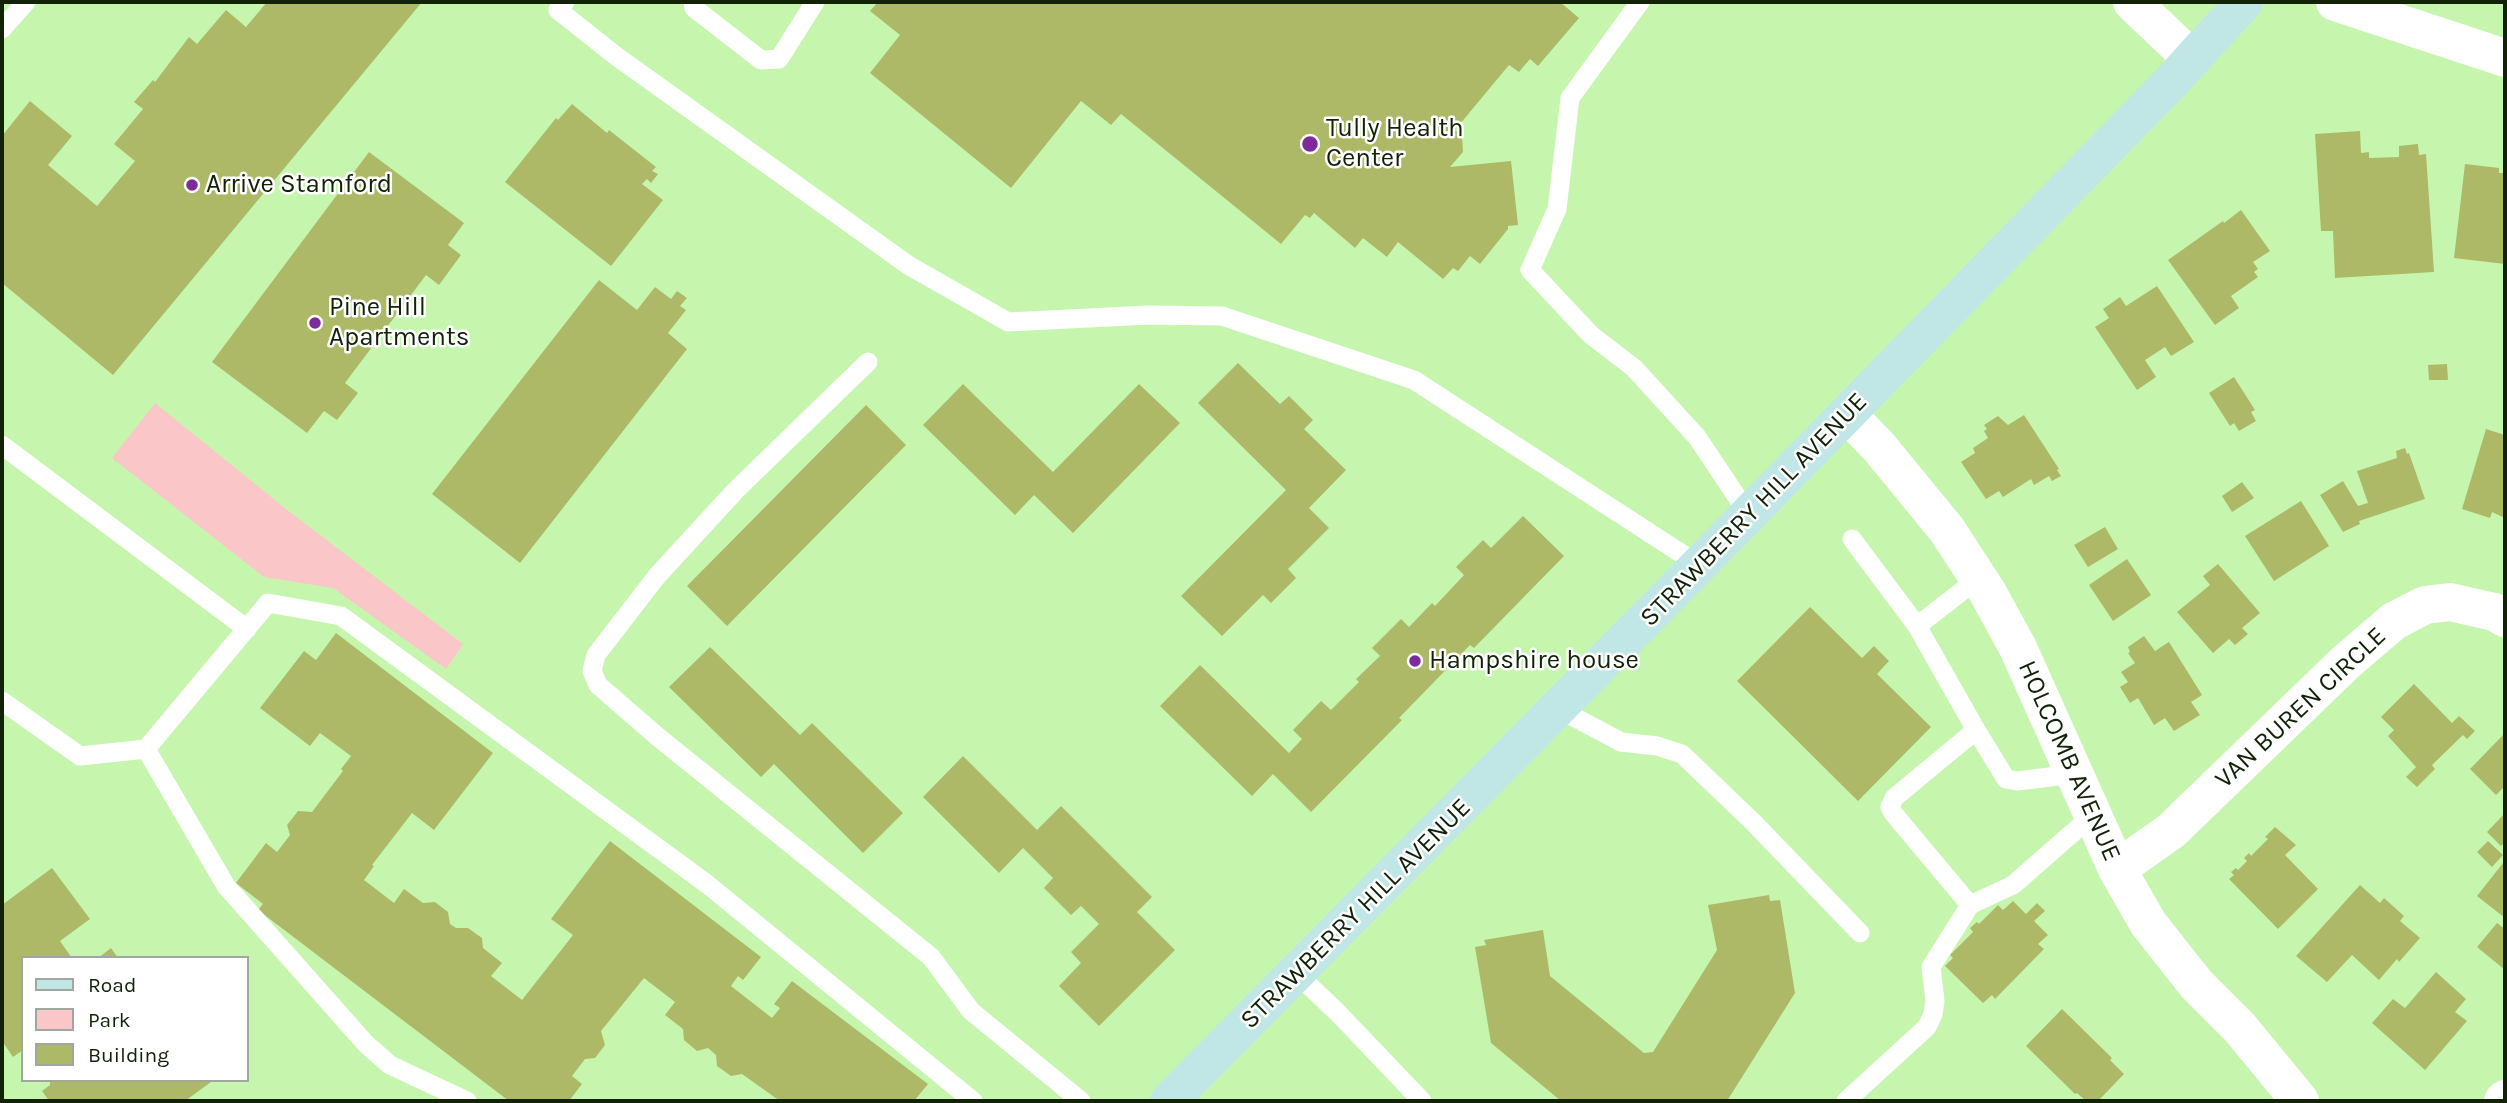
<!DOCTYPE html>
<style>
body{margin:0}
#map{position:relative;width:2507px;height:1103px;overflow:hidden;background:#c6f6ae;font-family:Karla,sans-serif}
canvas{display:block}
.frame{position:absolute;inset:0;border:4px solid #112207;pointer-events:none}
.legend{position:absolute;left:21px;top:956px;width:228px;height:126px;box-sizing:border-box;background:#fff;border:2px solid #a0a79c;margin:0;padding:9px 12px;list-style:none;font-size:21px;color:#112207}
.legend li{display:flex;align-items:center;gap:14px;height:35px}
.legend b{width:35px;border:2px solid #a0a79c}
</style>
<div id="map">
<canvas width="2507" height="1103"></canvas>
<div class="frame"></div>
<ul class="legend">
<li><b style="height:9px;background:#c0e6e6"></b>Road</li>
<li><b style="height:19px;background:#fac6c8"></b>Park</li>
<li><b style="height:19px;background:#adb967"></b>Building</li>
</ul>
</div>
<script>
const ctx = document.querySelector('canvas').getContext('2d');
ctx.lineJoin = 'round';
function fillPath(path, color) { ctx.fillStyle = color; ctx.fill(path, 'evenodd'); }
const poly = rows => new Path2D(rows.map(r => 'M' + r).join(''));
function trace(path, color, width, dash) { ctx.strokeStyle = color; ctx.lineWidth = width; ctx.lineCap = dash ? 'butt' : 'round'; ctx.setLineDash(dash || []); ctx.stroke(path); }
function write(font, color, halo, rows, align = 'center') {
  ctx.font = font + ' Karla,sans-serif'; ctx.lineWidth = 5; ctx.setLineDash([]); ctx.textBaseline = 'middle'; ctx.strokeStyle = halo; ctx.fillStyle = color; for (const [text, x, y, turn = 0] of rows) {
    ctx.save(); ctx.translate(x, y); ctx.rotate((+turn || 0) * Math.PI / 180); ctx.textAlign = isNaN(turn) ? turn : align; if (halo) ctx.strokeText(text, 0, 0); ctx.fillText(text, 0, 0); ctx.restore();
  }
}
fillPath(poly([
 [155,403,286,509,463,644,446,669,333,588,264,577,112,458]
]), '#fac6c8');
fillPath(poly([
 [267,2,422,2,113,375,2,283,2,136,30,101,72,136,48,165,97,206,135,161,114,144,143,109,134,102,153,80,155,82,189,37,197,44,226,10,246,27],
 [878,2,1560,2,1579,18,1538,66,1530,59,1519,72,1509,65,1455,130,1462,136,1463,152,1450,167,1511,161,1518,225,1508,226,1508,229,1480,264,1470,256,1458,271,1453,268,1443,279,1398,242,1387,257,1363,238,1355,248,1314,213,1310,218,1305,215,1281,244,1121,114,1111,125,1081,101,1011,188,870,73,900,35,870,11],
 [572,104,607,133,609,130,656,167,652,171,658,174,651,183,647,179,642,184,663,200,611,266,505,182,556,118,558,120],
 [2360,131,2361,153,2369,152,2369,158,2399,157,2399,146,2418,144,2419,155,2426,154,2434,272,2335,278,2333,231,2321,231,2315,134],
 [369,152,464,223,448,245,461,255,439,285,426,275,345,383,358,393,337,420,324,411,307,433,212,362],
 [2465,164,2499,168,2499,173,2505,173,2505,264,2454,258],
 [2241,210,2270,251,2253,262,2258,269,2254,272,2258,277,2231,296,2239,308,2215,325,2168,260,2223,221,2224,223],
 [599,280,637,310,655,287,671,299,677,291,687,298,680,306,686,310,668,333,687,349,520,563,432,494],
 [2157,286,2194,342,2171,356,2165,347,2145,360,2156,377,2137,390,2095,327,2109,318,2103,309,2120,297,2126,306],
 [1238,363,1280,404,1289,396,1313,420,1304,429,1346,470,1309,508,1329,528,1288,569,1296,578,1271,603,1263,595,1222,636,1181,596,1286,490,1198,403],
 [2447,364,2448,380,2429,380,2428,365],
 [2234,377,2255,410,2251,412,2256,421,2239,431,2234,423,2230,426,2209,393],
 [963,384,1053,472,1139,384,1180,423,1073,533,1034,495,1015,515,923,425],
 [866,405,906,445,727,626,687,586],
 [2024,415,2059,469,2057,470,2061,476,2052,481,2049,476,2034,485,2031,479,2003,497,1999,491,1986,499,1961,462,1975,453,1973,448,1988,438,1984,431,1987,429,1984,425,1998,416,2008,425],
 [2486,429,2505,435,2505,518,2492,512,2490,518,2462,509],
 [2405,448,2407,454,2409,453,2425,499,2359,521,2360,524,2343,532,2320,495,2343,481,2358,506,2368,503,2357,471,2397,458,2396,451],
 [2242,482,2254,498,2232,512,2222,496],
 [2301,501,2329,546,2274,581,2245,536],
 [1523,516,1564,556,1474,648,1470,645,1399,718,1402,720,1311,812,1273,774,1252,796,1160,706,1200,665,1289,753,1302,739,1293,730,1321,701,1331,710,1359,682,1356,679,1380,656,1372,648,1401,619,1409,627,1432,603,1435,606,1464,575,1456,567,1483,540,1491,548],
 [2105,527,2118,549,2088,567,2074,545],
 [2127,559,2151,595,2113,621,2089,585],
 [2218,564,2260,613,2242,628,2248,634,2235,645,2229,639,2213,653,2177,612,2210,585,2203,576],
 [1810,607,1862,658,1874,646,1889,661,1877,674,1931,727,1858,801,1737,681],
 [336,633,493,753,434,830,412,813,372,865,374,866,364,880,394,903,404,889,423,903,435,902,448,912,450,924,456,928,468,928,482,938,483,948,502,963,491,976,522,1000,573,935,551,919,610,841,761,957,743,980,738,976,731,986,772,1018,780,1008,774,1004,792,981,928,1084,914,1101,780,1101,742,1074,731,1076,717,1066,716,1055,708,1048,697,1051,684,1040,683,1029,665,1015,675,1002,644,978,601,1031,605,1045,595,1058,585,1059,572,1076,582,1084,569,1101,509,1101,258,910,263,904,236,883,266,843,277,852,290,835,287,825,298,811,312,812,343,771,341,769,351,756,320,733,310,746,260,708,304,651,316,660],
 [2144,636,2155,651,2169,642,2202,695,2191,702,2200,715,2174,731,2165,718,2154,725,2138,698,2130,703,2120,687,2128,682,2121,672,2135,663,2128,653,2130,652,2128,647],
 [710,647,800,735,812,723,903,813,863,853,774,764,761,777,669,687],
 [2414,684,2452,723,2459,716,2475,731,2467,739,2463,735,2432,765,2435,769,2417,787,2406,777,2416,767,2388,736,2394,730,2381,717],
 [2505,733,2505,786,2496,795,2470,769],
 [963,756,1037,830,1061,806,1152,897,1137,912,1175,950,1099,1026,1059,986,1081,963,1071,952,1099,924,1081,906,1071,915,1044,888,1053,878,1023,848,999,873,923,797],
 [2505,813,2505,842,2501,846,2487,832],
 [2275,827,2296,845,2285,855,2318,889,2278,929,2229,879,2234,875,2231,872,2236,868,2238,870,2247,861,2244,858,2249,853,2251,856,2268,839,2265,837],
 [2488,841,2503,855,2492,867,2477,852],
 [2503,863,2505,864,2505,918,2477,896],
 [52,868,90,919,60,941,72,958,23,958,23,1050,13,1057,2,1041,2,905],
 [2360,885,2380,903,2384,898,2404,916,2400,921,2420,938,2399,962,2397,959,2379,980,2352,955,2327,982,2296,956],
 [1769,895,1770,901,1780,900,1795,993,1727,1101,1561,1101,1491,1043,1475,947,1486,945,1484,940,1543,930,1550,976,1644,1053,1653,1052,1717,950,1708,905],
 [2013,901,2026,914,2037,903,2045,911,2034,921,2048,935,2038,944,2044,949,1995,999,1992,995,1983,1003,1945,966,1953,958,1950,955,1973,932,1970,928,1977,922,1979,924,1998,905,2003,910],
 [2497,923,2505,929,2505,970,2477,947],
 [111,948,118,958,98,958],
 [2436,972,2466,999,2455,1012,2467,1021,2425,1070,2372,1023,2393,999,2405,1008],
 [2062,1009,2112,1058,2110,1060,2124,1074,2098,1101,2086,1101,2077,1093,2075,1094,2026,1046],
 [50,1080,209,1080,211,1082,185,1101,49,1101,42,1091,50,1085]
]), '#adb967');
trace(poly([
 [565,2,558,10,616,56,908,265,1008,322,1149,315,1222,316,1414,380,1699,565],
 [693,2,694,8,761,60,779,59,815,2],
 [1640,2,1570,98,1557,209,1530,270,1591,335,1634,368,1697,437,1749,515],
 [2,29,26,2],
 [868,362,736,490,657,576,596,655,592,671,598,685,658,737,931,957,971,1011,1081,1101],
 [2,445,247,629],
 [1852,539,1917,626],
 [2,701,80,756,146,749,268,603,341,616,707,884,973,1101],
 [1559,709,1621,742,1657,746,1682,754,1754,823,1860,933],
 [1976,730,2006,779,2017,781,2074,774],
 [146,749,226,886,366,1044,390,1065,467,1101],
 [1970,905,2013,885,2093,815],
 [1297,974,1337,1012,1422,1101],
 [1846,1101,1927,1027,1933,1014,1935,1001,1931,967,1970,905,1893,813,1890,807,1894,798,1976,730,1917,626,1979,578]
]), '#fff', 19);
trace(poly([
 [1847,414,1879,447,1947,530,1988,593,2018,648,2117,869,2148,923,2196,984,2240,1028,2300,1101],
 [2117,869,2171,831,2346,662,2394,621,2425,605,2450,602,2494,612,2505,618],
 [2503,1101,2505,1099]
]), '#fff', 38);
trace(poly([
 [2132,2,2192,59],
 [2335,2,2505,58]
]), '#fff', 38);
trace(poly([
 [1169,1101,1699,565,2173,80,2244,2]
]), '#c0e6e6', 38);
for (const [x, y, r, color] of [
 [1310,144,9,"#7d2b9a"],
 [192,185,7,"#7d2b9a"],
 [315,323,7,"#7d2b9a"],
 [1415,661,7,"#7d2b9a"]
]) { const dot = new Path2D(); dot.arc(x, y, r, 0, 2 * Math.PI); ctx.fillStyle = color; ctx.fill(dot); trace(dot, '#fff', 2.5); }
write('26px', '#112207', '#fff', [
 ["Tully Health",1326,129],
 ["Center",1326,159],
 ["Arrive Stamford",206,185],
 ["Pine Hill",329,308],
 ["Apartments",329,338],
 ["Hampshire house",1429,661]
], 'left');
write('26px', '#112207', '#fff', [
 ["STRAWBERRY HILL AVENUE",1754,510,-46],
 ["VAN BUREN CIRCLE",2301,708,-43],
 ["HOLCOMB AVENUE",2069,761,66],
 ["STRAWBERRY HILL AVENUE",1356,914,-45]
]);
</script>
